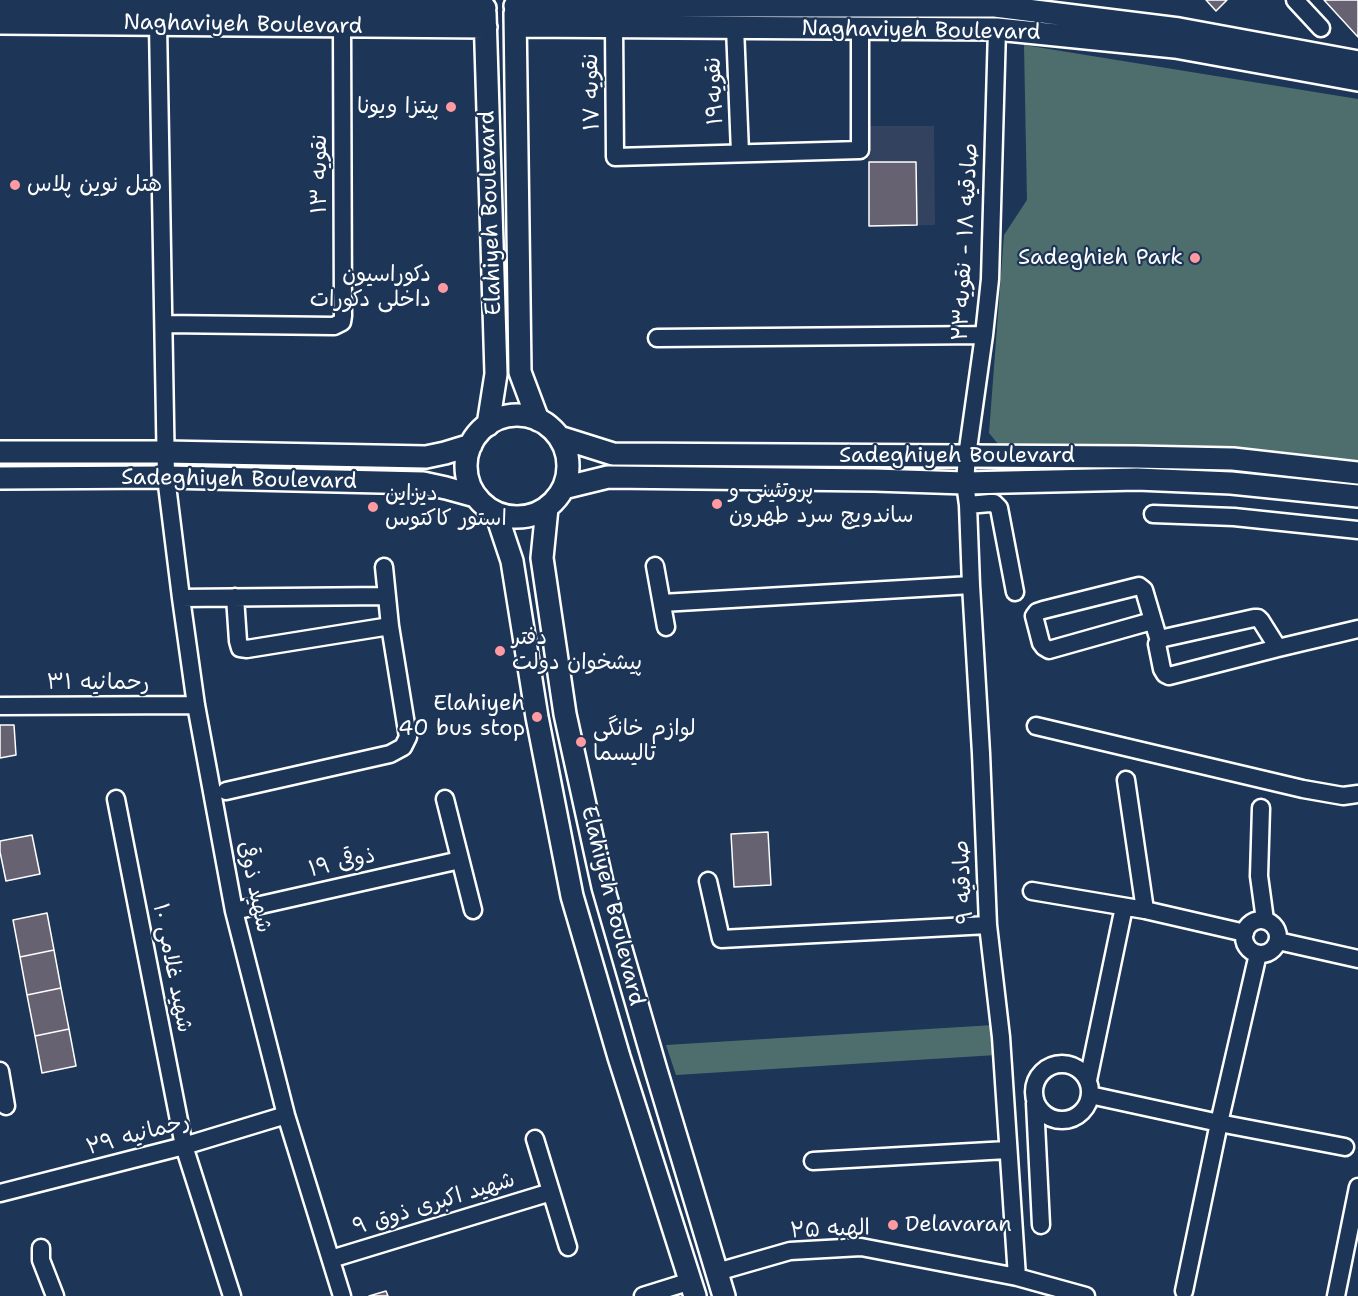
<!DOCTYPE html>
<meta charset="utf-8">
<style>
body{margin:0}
canvas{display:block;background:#1d3557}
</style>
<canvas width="1358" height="1296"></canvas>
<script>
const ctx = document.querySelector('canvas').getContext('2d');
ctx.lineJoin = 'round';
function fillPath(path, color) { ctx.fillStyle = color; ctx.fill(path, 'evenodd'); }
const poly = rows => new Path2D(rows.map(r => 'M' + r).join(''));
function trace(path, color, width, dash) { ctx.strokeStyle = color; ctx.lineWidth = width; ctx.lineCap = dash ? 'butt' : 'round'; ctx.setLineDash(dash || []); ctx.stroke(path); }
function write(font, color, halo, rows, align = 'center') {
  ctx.font = font + ' "Shantell Sans","Playpen Sans Arabic",sans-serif'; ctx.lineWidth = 4.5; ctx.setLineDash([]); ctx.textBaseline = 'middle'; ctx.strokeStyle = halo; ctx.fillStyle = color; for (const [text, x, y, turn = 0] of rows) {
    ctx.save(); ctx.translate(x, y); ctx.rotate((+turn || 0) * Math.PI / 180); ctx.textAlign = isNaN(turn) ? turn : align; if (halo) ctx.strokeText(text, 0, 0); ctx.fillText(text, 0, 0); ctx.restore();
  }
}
fillPath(poly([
 [868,126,934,126,935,225,869,226]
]), '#33425f');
fillPath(poly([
 [1024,45,1358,99,1358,465,1003,450,989,433,1004,235,1027,200],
 [994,1025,996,1055,676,1075,666,1045]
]), '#4e6e6d');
const building = poly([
 [1206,0,1227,0,1216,11,1206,0],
 [1324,0,1358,0,1358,37,1324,0],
 [869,162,916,162,917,225,869,226,869,162],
 [0,725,14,725,16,755,0,758,0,725],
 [768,832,771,885,734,887,731,834,768,832],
 [32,835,40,874,6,881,0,852,0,841,32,835],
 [47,913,54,950,20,957,13,920,47,913],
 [54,950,61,988,27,995,20,957,54,950],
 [61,988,69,1029,35,1036,27,995,61,988],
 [69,1029,76,1066,42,1073,35,1036,69,1029],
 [386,1291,388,1296,369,1296,386,1291]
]);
fillPath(building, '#666271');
trace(building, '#fff', 1.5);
const minor = poly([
 [1295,0,1321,28],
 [158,24,166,477,181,598,196,705,234,911,286,1115,342,1296],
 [614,26,615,157,860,150,860,28],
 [735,27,740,153],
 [997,29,990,279,984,335,967,456,965,483,968,505,971,585,981,753,988,925,1001,1037,1017,1277],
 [164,324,334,326,342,322,343,316,342,26],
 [657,338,984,335],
 [968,505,990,503,994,503,999,508,1015,592],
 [1153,514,1234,517,1358,530],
 [655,566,666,627],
 [235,597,238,641,240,648,247,649,390,626],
 [181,598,386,596],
 [662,603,971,585],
 [1152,621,1049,650,1044,647,1041,643,1034,616,1037,612,1043,610,1139,586,1144,590,1159,641],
 [1278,648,1261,621,1258,618,1254,618,1164,638,1159,641,1157,644,1162,669,1165,674,1169,676,1278,648,1358,629],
 [0,706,196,705],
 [1036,726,1303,789,1343,796,1358,794],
 [1126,780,1145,910],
 [226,791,390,754,403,747,408,737,390,626,384,567],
 [116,799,184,1146,232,1296],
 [445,799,473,910],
 [1261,808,1259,876,1265,920],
 [708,881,721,939,988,925],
 [1032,891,1145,910,1245,933],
 [234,911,460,860],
 '1244 937a17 17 0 1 1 34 0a17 17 0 1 1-34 0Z',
 [1278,941,1358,959],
 '1034 1092a28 28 0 1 1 56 0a28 28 0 1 1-56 0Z',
 [0,1071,6,1106],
 [1088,1080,1124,907],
 [1090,1095,1219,1123,1345,1147],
 [1035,1103,1041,1225],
 [535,1139,568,1247],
 [813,1161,1007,1150],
 [0,1193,184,1146,286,1115],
 [41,1248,41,1260,55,1296],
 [331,1259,551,1192],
 [717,1272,790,1251,861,1247,1017,1277,1086,1296],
 [1184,1291,1219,1123,1258,954],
 [643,1296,691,1281],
 [1336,1296,1358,1187]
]);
const major = poly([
 [0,4,485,8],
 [515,6,995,6,1179,29,1358,62],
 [485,13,496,374,488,425],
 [515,13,520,372,538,420],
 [0,23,486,27],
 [516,26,997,29,1175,47,1358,80],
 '466 466a51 51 0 1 1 102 0a51 51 0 1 1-102 0Z',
 [559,437,613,454,1135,457,1233,459,1358,473],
 [0,452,166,452,426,457,445,453,471,445],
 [0,478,166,477,423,483,446,488,475,496],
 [563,488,608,477,874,480,965,483,1137,479,1231,483,1358,496],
 [547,508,542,558,565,714,603,887,656,1070,724,1296],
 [496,513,512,561,537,717,572,896,619,1057,695,1296]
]);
trace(minor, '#fff', 21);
trace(major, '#fff', 26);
trace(minor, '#1d3557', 16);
trace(major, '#1d3557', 21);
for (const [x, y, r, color] of [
 [451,107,6,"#ff9aa2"],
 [15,185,6,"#ff9aa2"],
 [1195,258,6,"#ff9aa2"],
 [443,288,6,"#ff9aa2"],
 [717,504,6,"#ff9aa2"],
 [373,507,6,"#ff9aa2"],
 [500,651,6,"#ff9aa2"],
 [537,717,6,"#ff9aa2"],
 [581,742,6,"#ff9aa2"],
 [893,1225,6,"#ff9aa2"]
]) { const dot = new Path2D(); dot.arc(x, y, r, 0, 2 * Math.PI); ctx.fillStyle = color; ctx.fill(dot); trace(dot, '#1d3557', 2); }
write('22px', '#fff', '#1d3557', [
 ["Naghaviyeh Boulevard",243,25,1],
 ["Naghaviyeh Boulevard",921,31,1],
 ["نقویه۱۹",715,91,-92],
 ["نقویه ۱۷",592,92,-91],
 ["نقویه ۱۳",320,174,-90],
 ["Elahiyeh Boulevard",491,213,-92],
 ["صادقیه ۱۸ - نقویه۲۳",966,242,-87],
 ["Sadeghiyeh Boulevard",957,456],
 ["Sadeghiyeh Boulevard",239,480,1],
 ["رحمانیه ۳۱",98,683],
 ["ذوقی ۱۹",342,863,-13],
 ["صادقیه ۹",964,882,-93],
 ["شهید ذوقی",254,887,78],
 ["Elahiyeh Boulevard",612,906,76],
 ["شهید غلامی ۱۰",172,968,79],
 ["رحمانیه ۲۹",138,1135,-15],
 ["شهید اکبری ذوق ۹",434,1204,-17],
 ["الهیه ۲۵",830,1230,-2]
]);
write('22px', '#fff', '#1d3557', [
 ["پیتزا ویونا",439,107,"right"],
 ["هتل نوین پلاس",27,185],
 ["Sadeghieh Park",1183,258,"right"],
 ["دکوراسیون",431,275,"right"],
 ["داخلی دکورات",431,300,"right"],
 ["پروتئینی و",729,491],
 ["ساندویچ سرد طهرون",729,516],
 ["دیزاین",385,494],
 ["استور کاکتوس",385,519],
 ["دفتر",512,638],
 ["پیشخوان دولت",512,663],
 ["Elahiyeh",525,704,"right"],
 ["40 bus stop",525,729,"right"],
 ["لوازم خانگی",593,729],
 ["تالیسما",593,754],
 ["Delavaran",905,1225]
], 'left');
</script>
